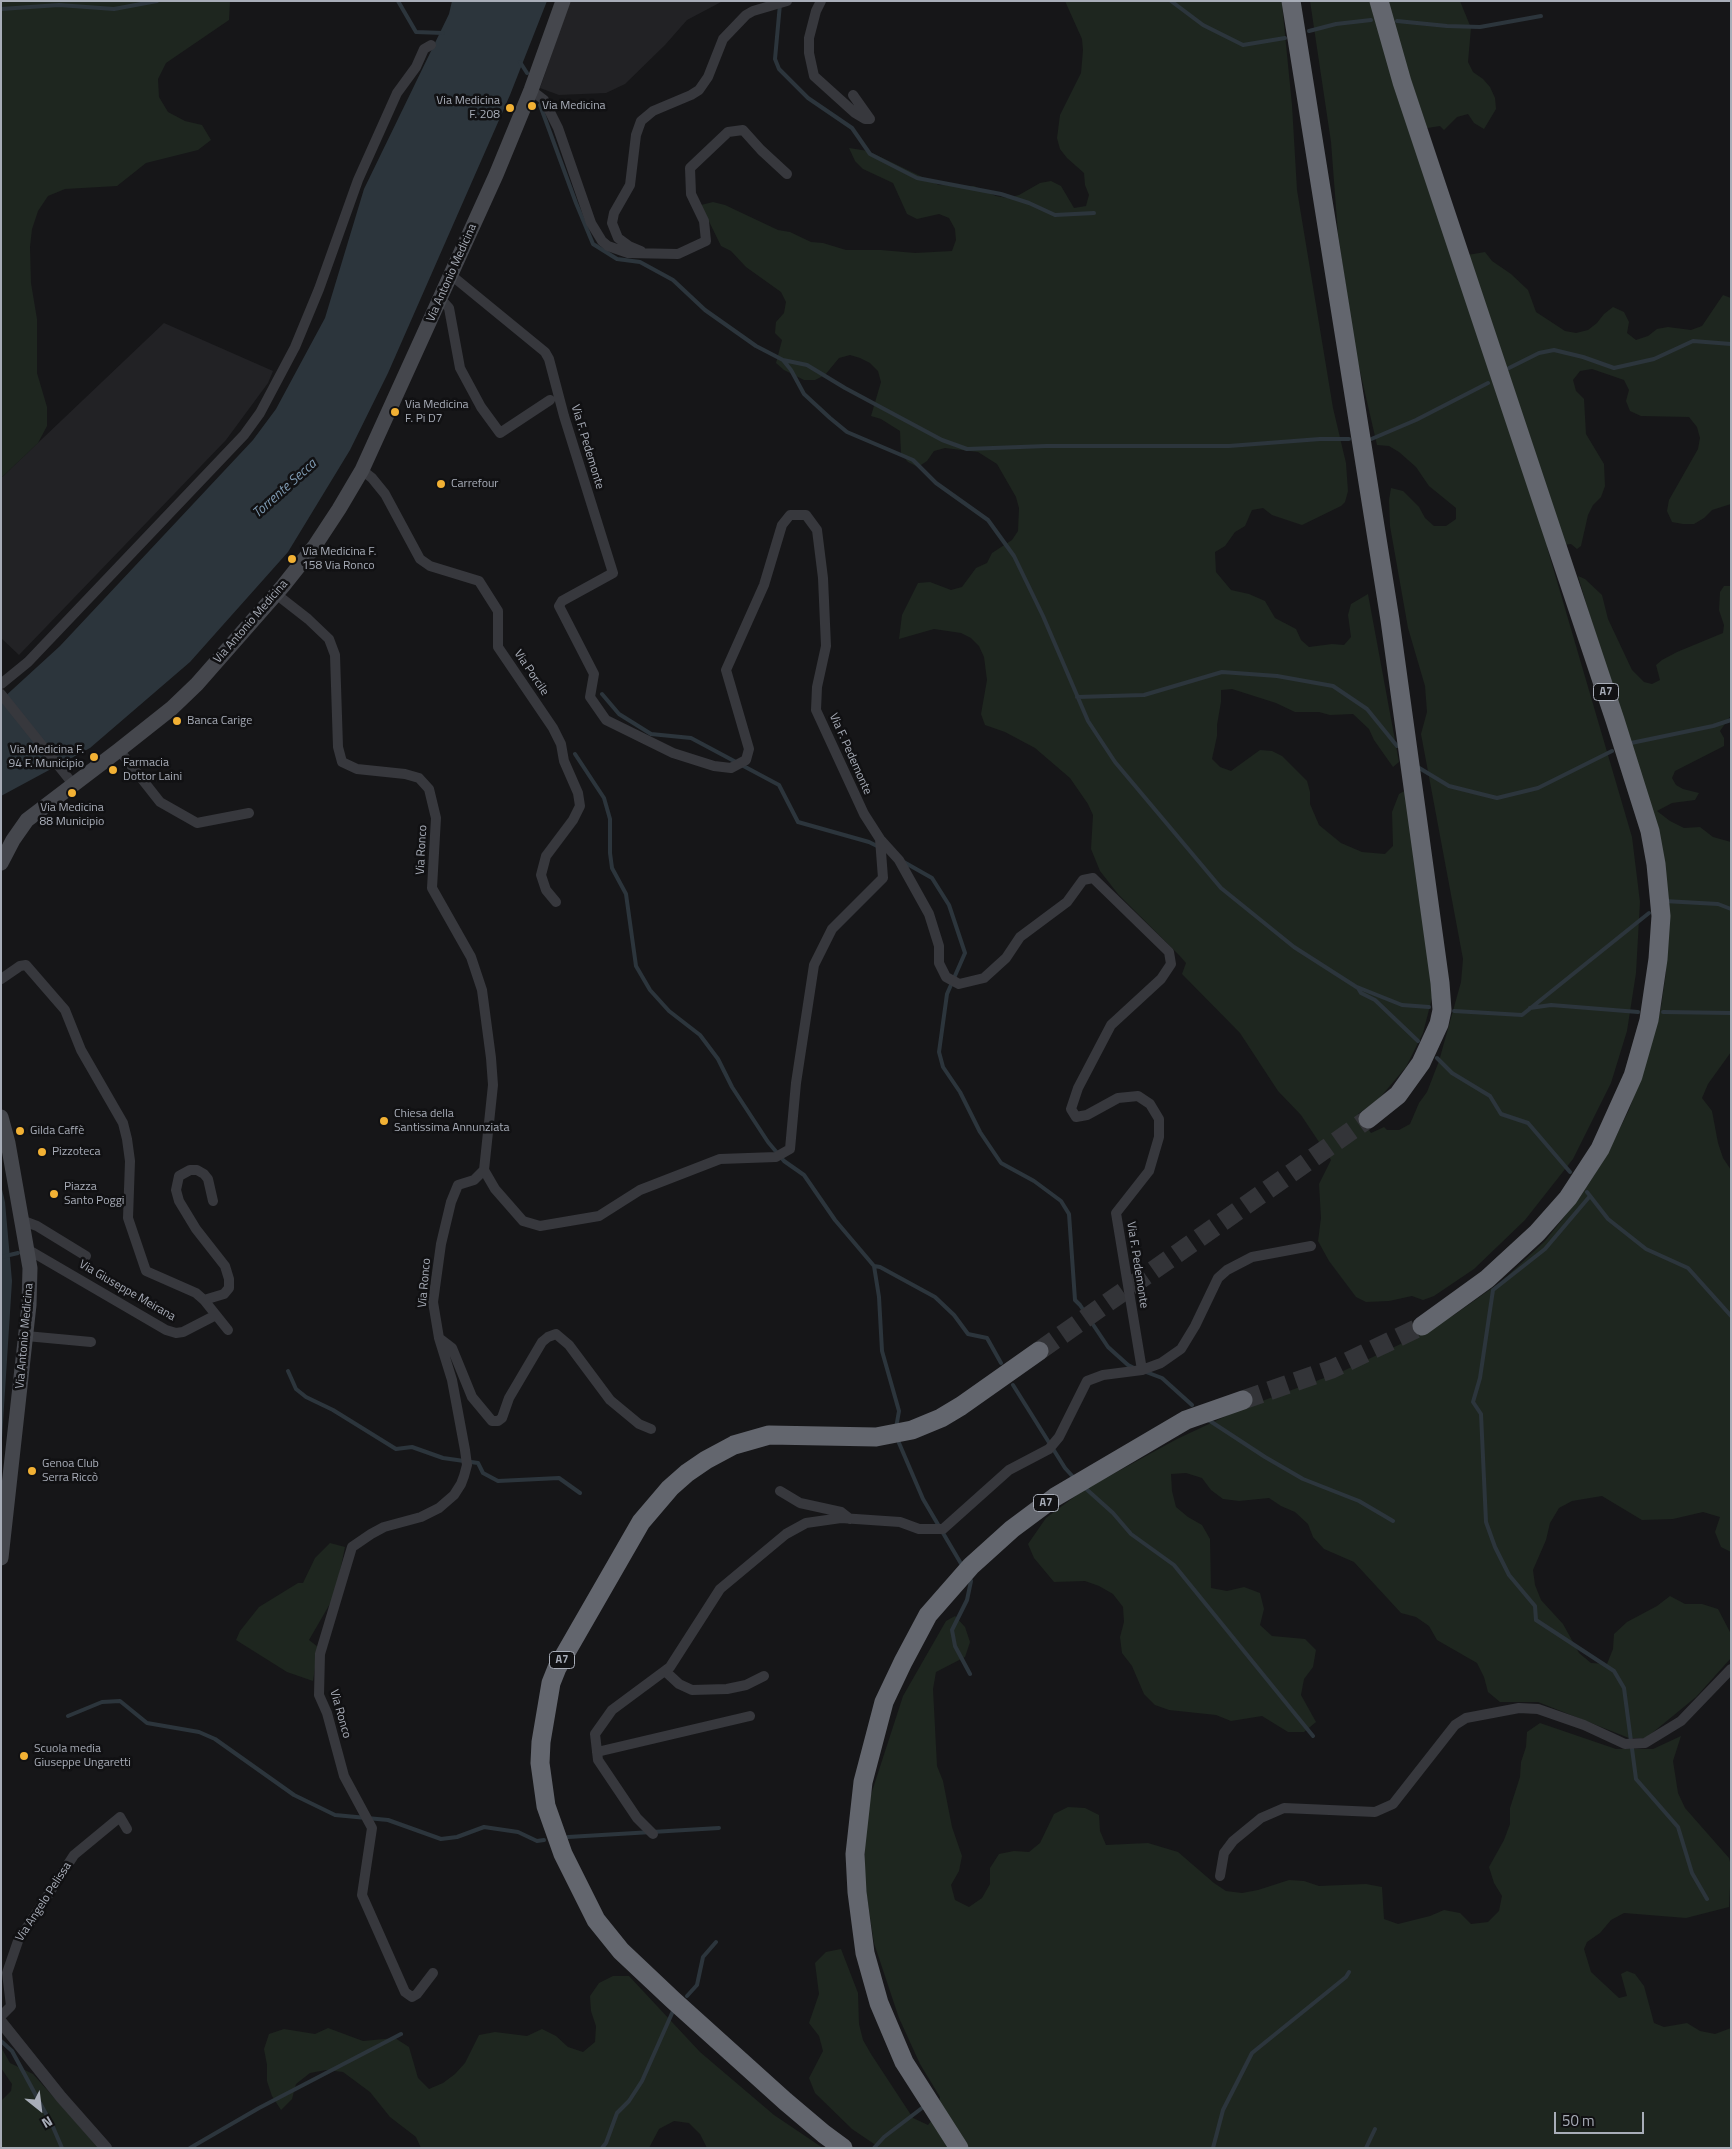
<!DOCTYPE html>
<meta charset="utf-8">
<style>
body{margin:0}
#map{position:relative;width:1732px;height:2149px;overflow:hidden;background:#161618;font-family:"Titillium Web",sans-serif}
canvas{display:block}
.frame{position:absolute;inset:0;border:2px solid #a8adb8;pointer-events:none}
.north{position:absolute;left:15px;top:2084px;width:50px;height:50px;-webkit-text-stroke:4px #111113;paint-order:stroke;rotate:151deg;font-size:14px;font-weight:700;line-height:20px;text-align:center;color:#a8adb8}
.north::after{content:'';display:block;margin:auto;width:18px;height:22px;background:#a8adb8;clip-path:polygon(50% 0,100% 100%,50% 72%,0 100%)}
.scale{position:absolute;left:1554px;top:2112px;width:90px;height:22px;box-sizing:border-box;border:2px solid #a8adb8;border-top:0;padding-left:6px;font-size:15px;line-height:18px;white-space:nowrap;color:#a8adb8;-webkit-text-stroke:4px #111113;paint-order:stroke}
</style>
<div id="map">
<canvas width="1732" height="2149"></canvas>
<div class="frame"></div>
<div class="north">N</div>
<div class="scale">50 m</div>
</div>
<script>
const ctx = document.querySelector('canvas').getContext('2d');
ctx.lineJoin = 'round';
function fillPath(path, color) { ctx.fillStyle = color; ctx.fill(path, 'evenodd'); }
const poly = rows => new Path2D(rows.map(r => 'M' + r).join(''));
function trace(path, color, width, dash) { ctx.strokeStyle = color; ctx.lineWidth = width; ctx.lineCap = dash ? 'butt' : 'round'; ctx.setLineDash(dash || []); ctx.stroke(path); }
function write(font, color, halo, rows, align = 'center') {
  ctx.font = font + ' "Titillium Web",sans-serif'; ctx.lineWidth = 5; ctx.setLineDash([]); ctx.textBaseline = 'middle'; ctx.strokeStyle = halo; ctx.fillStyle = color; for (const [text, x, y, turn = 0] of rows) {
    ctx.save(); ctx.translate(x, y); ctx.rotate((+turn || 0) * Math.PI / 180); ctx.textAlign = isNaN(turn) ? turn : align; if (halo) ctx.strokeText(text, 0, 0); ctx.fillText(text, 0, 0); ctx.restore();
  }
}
fillPath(poly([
 [570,1,723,1,687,20,665,45,625,84,606,93,559,95,540,88],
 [164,323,273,371,268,383,226,440,19,655,1,638,1,478]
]), '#222225');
fillPath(poly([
 [1,1,230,2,229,20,166,63,158,79,159,97,168,112,185,121,202,125,211,140,198,150,146,163,117,186,65,189,48,196,38,211,32,229,30,247,31,283,37,319,37,373,47,407,47,426,38,443,1,478],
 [1065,1,1281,1,1282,4,1292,105,1297,190,1333,408,1346,463,1348,491,1345,502,1341,506,1302,525,1272,515,1263,508,1252,510,1245,526,1235,532,1225,546,1215,552,1216,572,1231,590,1249,594,1265,601,1275,618,1296,629,1301,640,1309,647,1332,644,1344,645,1351,637,1348,615,1351,604,1368,594,1399,762,1393,767,1374,740,1369,729,1353,714,1330,715,1319,712,1295,712,1276,703,1232,689,1221,690,1221,702,1217,725,1217,736,1212,759,1220,767,1231,771,1260,750,1272,751,1282,756,1307,781,1310,792,1310,804,1319,825,1341,843,1362,852,1385,854,1393,846,1392,812,1399,794,1406,790,1431,951,1432,998,1423,1033,1406,1067,1378,1100,1358,1114,1371,1133,1384,1127,1387,1130,1399,1130,1410,1124,1419,1103,1427,1092,1439,1061,1461,982,1463,959,1421,734,1427,712,1425,686,1408,628,1390,526,1389,500,1391,488,1403,491,1419,507,1425,518,1434,526,1446,526,1456,519,1456,508,1429,486,1416,467,1399,452,1389,446,1377,445,1356,354,1338,234,1331,142,1310,1,1460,1,1471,28,1468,62,1473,72,1483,79,1490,87,1495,98,1496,109,1484,129,1474,123,1468,114,1457,117,1444,130,1440,126,1421,129,1456,257,1485,252,1492,261,1511,274,1528,290,1536,312,1565,331,1576,333,1588,330,1597,323,1604,314,1613,307,1624,312,1629,322,1627,333,1636,340,1648,336,1657,329,1668,327,1691,330,1702,326,1723,295,1731,298,1731,504,1712,510,1704,518,1694,524,1683,524,1672,522,1667,511,1669,500,1698,449,1700,438,1697,427,1689,417,1641,416,1630,411,1626,401,1629,390,1624,380,1592,369,1580,371,1573,380,1576,391,1584,399,1586,434,1604,464,1605,486,1601,497,1593,505,1588,515,1581,546,1577,549,1571,544,1547,547,1632,837,1640,902,1636,973,1627,1031,1611,1083,1573,1159,1525,1220,1474,1269,1434,1296,1423,1300,1412,1296,1389,1301,1366,1302,1356,1297,1329,1261,1318,1241,1321,1218,1319,1184,1331,1160,1301,1115,1278,1091,1240,1033,1182,974,1186,963,1179,955,1118,894,1100,871,1091,849,1093,815,1088,804,1070,778,1035,748,1005,732,985,725,981,714,987,680,984,657,979,646,971,638,961,633,934,629,899,639,902,615,918,583,930,582,951,590,962,587,976,568,987,563,992,553,1012,540,1018,531,1019,508,1016,497,997,464,978,452,945,448,934,451,927,461,918,467,908,462,901,454,900,431,881,419,871,416,881,382,878,371,870,363,860,358,850,355,839,358,825,375,815,380,804,380,784,370,776,363,782,340,775,333,776,322,784,313,786,302,781,292,746,267,731,251,721,246,701,205,713,202,725,205,778,230,790,232,811,242,823,243,846,250,881,250,915,253,952,251,956,240,955,229,949,218,939,214,917,219,907,214,893,183,863,169,855,161,849,148,868,151,939,185,974,186,996,196,1007,198,1019,195,1040,183,1051,181,1061,186,1074,208,1086,206,1089,195,1085,185,1084,173,1067,158,1060,149,1057,138,1060,115,1081,73,1083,50,1082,39],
 [1578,576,1585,579,1602,595,1608,619,1632,670,1644,682,1652,684,1660,680,1656,665,1662,660,1677,652,1723,633,1724,625,1719,610,1720,592,1724,586,1731,586,1731,715,1720,731,1724,738,1724,746,1675,771,1672,778,1676,785,1683,789,1699,793,1695,800,1672,803,1657,811,1670,821,1684,828,1700,827,1713,837,1731,842,1731,1052,1708,1084,1702,1098,1712,1111,1718,1143,1723,1158,1731,1170,1731,1552,1721,1547,1715,1532,1720,1517,1703,1512,1673,1519,1642,1520,1602,1496,1572,1501,1559,1508,1550,1523,1546,1540,1533,1570,1535,1585,1541,1600,1563,1624,1579,1653,1591,1663,1607,1664,1613,1649,1614,1634,1627,1622,1657,1606,1670,1596,1685,1604,1702,1604,1718,1609,1731,1634,1731,1658,1696,1697,1646,1738,1629,1738,1538,1702,1500,1702,1488,1692,1484,1677,1477,1663,1437,1640,1429,1626,1416,1617,1401,1613,1354,1562,1324,1549,1313,1537,1308,1524,1295,1512,1281,1506,1269,1498,1239,1501,1223,1499,1211,1490,1202,1478,1186,1473,1171,1474,1172,1491,1176,1507,1188,1517,1202,1525,1210,1539,1211,1588,1227,1591,1244,1587,1260,1593,1264,1609,1260,1625,1272,1636,1305,1639,1316,1650,1313,1667,1304,1679,1301,1695,1316,1722,1304,1732,1288,1732,1262,1716,1231,1721,1216,1715,1169,1710,1155,1705,1144,1694,1132,1666,1122,1653,1120,1637,1124,1622,1123,1607,1113,1594,1099,1586,1085,1581,1054,1582,1034,1558,1028,1544,1046,1518,1082,1491,1177,1439,1243,1408,1343,1371,1407,1341,1454,1315,1502,1281,1545,1241,1580,1197,1605,1158,1629,1110,1649,1050,1661,1007,1666,972,1666,901,1618,712],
 [330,1543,345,1547,335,1595,309,1640,318,1647,313,1681,287,1672,236,1640,240,1631,259,1607,298,1583,303,1583,315,1558],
 [955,1616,965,1627,970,1642,965,1657,936,1672,933,1689,937,1766,943,1781,952,1827,962,1856,959,1871,951,1885,955,1900,969,1907,982,1898,990,1884,990,1868,999,1854,1014,1851,1029,1852,1040,1843,1054,1814,1068,1807,1085,1808,1099,1815,1100,1831,1106,1845,1148,1843,1178,1852,1214,1883,1226,1891,1242,1893,1258,1890,1289,1880,1304,1881,1319,1886,1366,1884,1382,1887,1384,1919,1398,1924,1430,1916,1444,1910,1460,1913,1471,1924,1488,1922,1499,1911,1502,1896,1494,1883,1489,1867,1504,1840,1510,1824,1510,1808,1520,1777,1521,1762,1526,1747,1527,1732,1540,1723,1616,1749,1653,1749,1681,1736,1673,1761,1678,1793,1685,1808,1729,1858,1731,1866,1729,1907,1686,1918,1624,1913,1611,1920,1600,1933,1587,1942,1584,1949,1591,1972,1619,1998,1627,1996,1621,1974,1627,1971,1635,1974,1644,1986,1654,2023,1664,2027,1687,2023,1700,2031,1715,2034,1731,2028,1731,2148,880,2148,852,2129,815,2093,809,2078,823,2051,819,2036,809,2023,819,1994,815,1963,826,1952,841,1949,858,1993,859,2024,863,2040,871,2054,913,2118,928,2125,937,2113,940,2097,920,2064,899,2018,874,1943,864,1877,866,1810,903,1696,946,1621],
 [613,1976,629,1976,700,2052,774,2115,823,2148,707,2148,700,2134,689,2123,674,2121,659,2129,649,2148,421,2148,416,2137,390,2117,370,2092,343,2072,326,2070,310,2073,296,2084,292,2099,281,2110,272,2096,267,2081,267,2065,264,2049,269,2034,284,2029,315,2034,328,2028,363,2041,395,2038,409,2047,418,2078,429,2089,443,2083,455,2074,465,2063,479,2035,495,2032,527,2036,542,2029,556,2036,568,2047,583,2052,595,2042,596,2026,591,2011,590,1996,599,1983],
 [1,2047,10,2063,33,2074,99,2148,1,2148,1,2101,11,2091,12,2084,1,2068]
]), '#1e261f');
fillPath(poly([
 [452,1,547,1,510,95,388,373,350,450,288,552,190,662,90,748,1,796,1,700,60,646,253,440,276,409,325,318,364,189,449,14],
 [1,1185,5,1202,12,1281,1,1454]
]), '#2c353c');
trace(poly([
 [398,1,416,32,443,33],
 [1171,1,1203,25,1243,45,1285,38],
 [780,4,775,59,779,69,808,98,852,128,870,154,917,178,1001,194,1029,203,1055,215,1094,213],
 [1,9,59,5,114,9,157,1],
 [1397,21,1447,26,1480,27,1541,16],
 [1309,31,1336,24,1371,20],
 [520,62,527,73],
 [540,105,576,203,593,244,617,259,640,262,673,280,705,310,756,346,783,360,791,370,804,394,830,418,847,432,913,460,936,483,988,520,1014,556,1043,616,1088,721,1115,762,1221,888,1294,947,1358,988,1361,993,1375,1000,1418,1041],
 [783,360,807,365,845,388,942,440,967,449,1046,446,1229,446,1320,439,1349,439],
 [1509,368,1539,353,1554,350,1583,357,1614,368,1654,359,1693,341,1731,344],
 [1369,440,1416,420,1488,383],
 [602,694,619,714,651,734,691,738,779,785,798,822,869,842,879,847],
 [1077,697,1144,695,1222,672,1277,676,1333,686,1367,709,1397,746],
 [1631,743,1713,726,1731,720],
 [575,754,604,798,610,819,610,853,612,868,626,894,636,966,650,990,669,1011,700,1035,718,1059,732,1087,768,1142,784,1161,804,1175,835,1220,874,1266,879,1297,882,1351,899,1411,896,1428],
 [1416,766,1449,786,1497,798,1538,788,1612,751],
 [902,861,932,878,949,905,965,953,947,994,939,1052,943,1067,960,1092,980,1132,1001,1163,1034,1181,1061,1201,1069,1214,1075,1300,1080,1305,1108,1347,1128,1365,1134,1368],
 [1664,901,1718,904,1731,909],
 [1357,987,1402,1005,1429,1007],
 [1530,1008,1551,1005,1638,1012],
 [1454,1011,1522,1015,1649,913],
 [1663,1012,1731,1013],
 [1437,1058,1452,1073,1490,1096,1501,1114,1528,1123,1570,1172],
 [1587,1192,1608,1219,1646,1249,1688,1268,1731,1316],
 [1590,1196,1545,1249,1493,1290,1480,1378,1473,1402,1481,1414,1486,1522,1495,1547,1509,1575,1535,1606,1536,1620,1614,1671,1624,1688,1636,1779,1678,1827,1692,1873,1707,1899],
 [1,1257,18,1253],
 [874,1266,880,1267,935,1297,954,1315,968,1334,987,1338,1001,1363],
 [288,1371,296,1389,306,1397,333,1410,396,1449,412,1447,443,1458,478,1463,483,1473,498,1481,559,1478,580,1493],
 [1146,1372,1162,1378,1192,1405],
 [1013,1385,1065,1468,1075,1479],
 [1207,1419,1265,1457,1303,1479,1359,1501,1393,1521],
 [899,1443,923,1499,963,1567],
 [1084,1487,1113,1513,1131,1534,1174,1565,1313,1736],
 [969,1577,971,1581,967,1600,952,1630,955,1646,970,1674],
 [68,1716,102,1702,120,1701,147,1723,199,1732,215,1739,294,1795,335,1815,388,1820,441,1839,457,1837,484,1827,518,1832,537,1841,544,1840],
 [568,1837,719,1828],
 [687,1996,697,1985,703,1957,716,1942],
 [1,2041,12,2051,53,2127,62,2148],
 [190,2148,259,2108,401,2034],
 [602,2148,606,2143,617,2113,629,2101,642,2081,673,2011],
 [874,2148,884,2137,922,2108],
 [1213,2148,1223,2110,1252,2053,1346,1977,1349,1972],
 [1366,2148,1375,2129]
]), '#2c353c', 4);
trace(poly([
 [1039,1351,1368,1119],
 [1243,1400,1332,1369,1422,1326]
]), '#333438', 19, [19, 9]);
trace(poly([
 [821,1,816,11,809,38,809,53,814,76,855,113,865,119,870,119],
 [531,90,544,100,558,128,591,223,602,241,608,246,628,253,678,254,706,241,704,221,691,194,690,168,728,132,743,130,761,150,787,174],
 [853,95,870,119],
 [641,251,629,246,618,238,612,223,614,213,630,185,636,135,641,121,653,111,691,95,699,90,708,77,723,39,746,15,753,11,787,1],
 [451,275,545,352,549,359,564,416,613,573,562,601,559,606,594,674,590,697,606,720,673,753,714,766,731,768,746,760,749,749,726,670,764,585,782,525,790,515,806,515,817,530,823,578,826,646,817,687,816,710,864,814,880,839,899,860,929,914,939,946,939,963,946,977,959,984,984,978,1006,958,1020,937,1067,902,1083,880,1093,878,1169,952,1171,964,1161,979,1111,1025,1078,1088,1071,1109,1076,1117,1087,1115,1118,1098,1138,1096,1150,1104,1159,1119,1159,1137,1149,1171,1116,1213,1142,1370],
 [440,298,449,308,460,368,481,407,500,433,550,400],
 [362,470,372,478,385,494,420,559,430,566,479,581,498,611,498,647,553,728,561,744,564,761,578,793,580,806,573,820,546,856,541,875,546,890,556,902],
 [276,594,308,619,329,639,335,655,338,747,342,762,357,769,405,774,419,778,429,789,436,818,432,888,471,957,482,990,491,1058,493,1085,484,1170,474,1180,458,1185,451,1202,441,1244,433,1302,439,1338,452,1380,465,1450,467,1465,464,1476,461,1484,454,1495,439,1508,421,1517,384,1527,371,1534,352,1547,320,1654,319,1695,327,1713,344,1776,372,1828,362,1895,405,1992,412,1997,417,1994,433,1973],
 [1,684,28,662,244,435,260,413,295,347,319,289,358,180,397,93,416,67,424,49,431,45],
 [1,694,73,784],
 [119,750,160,802,197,823,249,813],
 [1,979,20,966,26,965,65,1010,81,1050,123,1123,127,1139,130,1161,128,1218,146,1271,196,1293,204,1300,228,1330],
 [484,1170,495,1189,523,1221,540,1226,599,1216,640,1190,720,1159,776,1157,790,1149,796,1083,814,965,832,929,883,878,880,839],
 [21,1220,37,1226,86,1256],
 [27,1249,166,1330,176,1333,183,1332,216,1315],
 [204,1300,224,1294,229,1288,229,1279,225,1266,196,1229,179,1201,176,1190,179,1176,190,1170,197,1170,204,1174,208,1179,213,1201],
 [26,1336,91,1342],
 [439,1338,452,1348,472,1397,492,1421,498,1421,502,1418,509,1398,542,1342,548,1337,556,1334,569,1345,610,1400,639,1424,651,1429],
 [780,1491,800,1503,841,1512,850,1519],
 [665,1671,679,1684,692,1690,727,1689,746,1685,764,1676],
 [597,1752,750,1716],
 [653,1834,637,1818,598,1760,595,1734,612,1710,670,1667,720,1589,786,1534,806,1523,841,1518,900,1522,919,1529,943,1529,1009,1470,1049,1449,1059,1437,1087,1381,1103,1375,1142,1370,1161,1363,1181,1349,1195,1326,1218,1278,1227,1270,1252,1257,1311,1246],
 [1220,1876,1224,1853,1233,1841,1261,1818,1284,1808,1375,1812,1393,1804,1455,1725,1466,1718,1519,1708,1538,1709,1584,1725,1625,1744,1645,1743,1681,1721,1731,1669],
 [1,2016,11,2006,7,1973,18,1941,74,1855,120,1817,127,1829]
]), '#37383d', 10);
trace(poly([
 [1,2022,61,2097,106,2148]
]), '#37383d', 12);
trace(poly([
 [1,863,13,840,27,820,119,750,172,708,197,684,283,586,314,547,339,509,362,470,496,175,531,90,563,1],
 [1,1117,8,1143,30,1268,29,1305,1,1558]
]), '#45474d', 15);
trace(poly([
 [1291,1,1390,620,1440,983,1442,1010,1439,1024,1421,1063,1398,1095,1368,1119],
 [1379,1,1402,82,1615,720,1650,831,1656,864,1661,916,1658,959,1649,1020,1633,1076,1600,1149,1568,1198,1537,1233,1487,1279,1422,1326],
 [843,2148,824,2134,785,2101,673,2000,621,1951,596,1920,563,1854,546,1806,540,1763,541,1742,551,1683,557,1668,641,1522,670,1488,687,1473,706,1460,734,1445,769,1435,876,1437,912,1430,941,1418,961,1406,1039,1351],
 [959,2148,904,2062,879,2003,865,1953,857,1892,855,1854,863,1782,884,1702,903,1662,928,1615,971,1566,1012,1529,1055,1497,1186,1420,1243,1400]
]), '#63666e', 19);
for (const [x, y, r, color] of [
 [532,106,5,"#f2b134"],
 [510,108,5,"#f2b134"],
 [395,412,5,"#f2b134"],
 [441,484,5,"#f2b134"],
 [292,559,5,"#f2b134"],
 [177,721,5,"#f2b134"],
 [94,757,5,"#f2b134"],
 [113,770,5,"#f2b134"],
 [72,793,5,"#f2b134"],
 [384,1121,5,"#f2b134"],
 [20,1131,5,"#f2b134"],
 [42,1152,5,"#f2b134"],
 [54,1194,5,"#f2b134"],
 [32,1471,5,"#f2b134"],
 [24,1756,5,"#f2b134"]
]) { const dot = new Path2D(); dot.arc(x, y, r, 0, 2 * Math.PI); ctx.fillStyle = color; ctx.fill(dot); trace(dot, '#111113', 2); }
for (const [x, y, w] of [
 [1606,692,25],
 [1046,1503,25],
 [562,1660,25]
]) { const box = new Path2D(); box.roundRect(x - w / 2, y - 8.5, w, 17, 4); ctx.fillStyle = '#111113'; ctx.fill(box); trace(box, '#a8adb8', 1); }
write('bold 11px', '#a8adb8', null, [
 ["A7",1606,692],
 ["A7",1046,1503],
 ["A7",562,1660]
]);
write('12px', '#a8adb8', '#111113', [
 ["Via Medicina",500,101,"right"],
 ["F. 208",500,115,"right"],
 ["Via Medicina",542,106],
 ["Via Medicina",405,405],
 ["F. Pi D7",405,419],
 ["Carrefour",451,484],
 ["Via Medicina F.",302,552],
 ["158 Via Ronco",302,566],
 ["Banca Carige",187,721],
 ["Via Medicina F.",84,750,"right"],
 ["94 F. Municipio",84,764,"right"],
 ["Farmacia",123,763],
 ["Dottor Laini",123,777],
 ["Via Medicina",72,808,"center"],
 ["88 Municipio",72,822,"center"],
 ["Chiesa della",394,1114],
 ["Santissima Annunziata",394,1128],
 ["Gilda Caffè",30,1131],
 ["Pizzoteca",52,1152],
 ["Piazza",64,1187],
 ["Santo Poggi",64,1201],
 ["Genoa Club",42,1464],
 ["Serra Riccò",42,1478],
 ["Scuola media",34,1749],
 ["Giuseppe Ungaretti",34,1763]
], 'left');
write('12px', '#a8adb8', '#111113', [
 ["Via Antonio Medicina",452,273,-66],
 ["Via F. Pedemonte",587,447,73],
 ["Via Antonio Medicina",251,622,-49],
 ["Via Porcile",531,673,56],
 ["Via F. Pedemonte",850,754,66],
 ["Via Ronco",422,850,-87],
 ["Via F. Pedemonte",1137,1265,81],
 ["Via Ronco",425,1283,-85],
 ["Via Giuseppe Meirana",127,1291,30],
 ["Via Antonio Medicina",25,1336,-85],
 ["Via Ronco",340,1714,74],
 ["Via Angelo Pelissa",44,1902,-57]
]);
write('italic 14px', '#7f9bb3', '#111113', [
 ["Torrente Secca",285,489,-42]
]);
</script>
